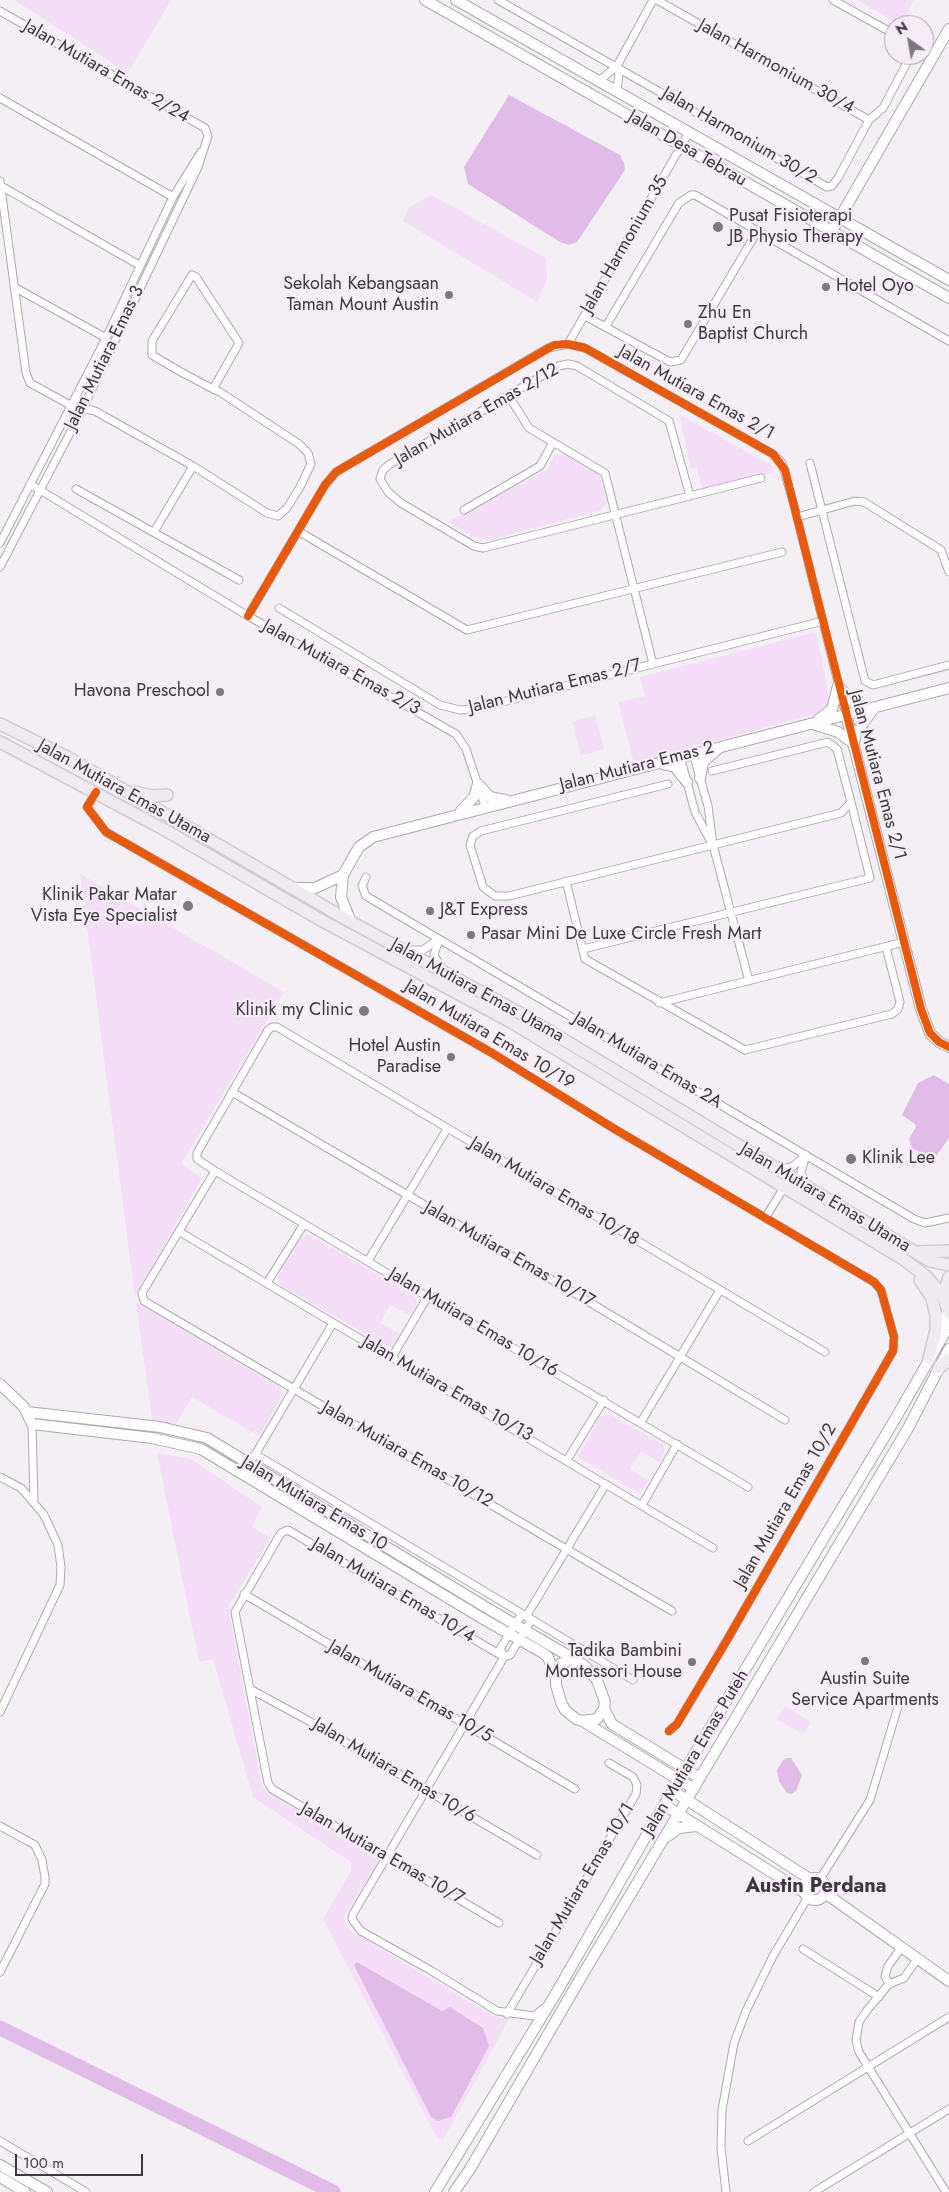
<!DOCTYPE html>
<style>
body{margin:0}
#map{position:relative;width:949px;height:2192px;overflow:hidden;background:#f4eff5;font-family:Jost,sans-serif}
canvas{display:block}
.north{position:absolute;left:884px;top:15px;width:50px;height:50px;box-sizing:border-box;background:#f6ecf8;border:1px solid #aca4ad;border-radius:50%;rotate:328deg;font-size:14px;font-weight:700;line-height:20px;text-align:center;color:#3c393d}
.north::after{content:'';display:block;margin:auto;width:18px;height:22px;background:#7c797d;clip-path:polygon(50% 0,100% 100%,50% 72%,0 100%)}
.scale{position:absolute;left:15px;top:2154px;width:128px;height:22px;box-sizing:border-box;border:2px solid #3c393d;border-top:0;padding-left:6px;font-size:15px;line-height:18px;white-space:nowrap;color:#3c393d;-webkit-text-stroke:4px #f6ecf8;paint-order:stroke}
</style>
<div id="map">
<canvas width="949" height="2192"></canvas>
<div class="north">N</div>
<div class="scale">100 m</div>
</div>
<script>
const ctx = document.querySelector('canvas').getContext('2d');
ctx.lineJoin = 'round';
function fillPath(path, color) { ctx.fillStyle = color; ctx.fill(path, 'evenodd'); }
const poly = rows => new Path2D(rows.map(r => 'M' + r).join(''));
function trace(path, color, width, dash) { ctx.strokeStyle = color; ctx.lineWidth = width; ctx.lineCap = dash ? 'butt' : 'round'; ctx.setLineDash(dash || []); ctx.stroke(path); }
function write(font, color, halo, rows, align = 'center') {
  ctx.font = font + ' Jost,sans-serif'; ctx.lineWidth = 4.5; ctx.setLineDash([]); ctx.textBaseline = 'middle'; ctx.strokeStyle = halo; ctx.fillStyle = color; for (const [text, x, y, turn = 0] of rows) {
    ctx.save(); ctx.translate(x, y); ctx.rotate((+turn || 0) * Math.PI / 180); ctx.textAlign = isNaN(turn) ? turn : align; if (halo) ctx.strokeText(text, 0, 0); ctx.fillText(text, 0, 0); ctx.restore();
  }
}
fillPath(poly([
 [14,0,171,0,128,73],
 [857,0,914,0,900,25],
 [431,195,546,258,547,279,537,302,403,221,408,208],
 [679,414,772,466,773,473,702,488,697,468,691,469],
 [564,453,599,474,607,502,601,510,490,540,474,537,448,522,548,469,554,456],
 [812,633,817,635,830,702,824,711,634,764,618,702,645,696,640,677],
 [595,715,604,749,581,756,572,722],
 [80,874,284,992,181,1164,202,1178,135,1297],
 [308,1234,415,1297,417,1304,410,1315,390,1305,380,1323,400,1334,393,1345,385,1345,280,1285,277,1278,301,1238],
 [136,1302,281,1388,282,1395,259,1436,192,1397,174,1427,152,1420],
 [609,1414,664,1445,664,1452,659,1462,641,1451,630,1469,649,1481,641,1492,638,1493,578,1457,600,1417],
 [157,1453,191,1459,262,1507,252,1527,271,1538,229,1605,229,1612,262,1786,265,1790,377,1860,377,1864,344,1918,349,1930,493,2016,509,2019,443,2140,437,2138,323,1919,351,1871,351,1862,253,1797,213,1659,199,1662],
 [785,1706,811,1722,804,1734,777,1719]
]), '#f5def8');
fillPath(poly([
 [509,95,620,155,624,163,625,170,577,242,569,245,560,242,468,184,464,167],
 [934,1075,949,1084,949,1138,934,1159,912,1148,909,1139,916,1127,915,1124,902,1115,918,1083],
 [787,1758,791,1758,802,1775,796,1791,791,1794,786,1792,779,1781,777,1770,783,1760],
 [357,1962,442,2011,450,2007,483,2028,489,2046,451,2117,438,2121,431,2117,354,1965]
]), '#e2bce8');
trace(poly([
 [0,2028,333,2192]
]), '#e2bce8', 15);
const street = poly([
 [498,0,827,187,832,186,838,178,869,120,883,108,911,55],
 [657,0,869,120],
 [833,0,894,34],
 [0,11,205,128,208,136,198,167,83,408,0,567],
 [617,66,619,73,617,91],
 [599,81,617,66,653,0],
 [0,98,173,197],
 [0,181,26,373,30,383,72,406,95,411,193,466,267,513,278,516,287,508,300,487,311,464,308,453,299,444,220,392,213,389,181,372,152,355,152,341,192,275,196,277,239,343,213,389],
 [1,186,139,265],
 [14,287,106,338],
 [585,316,670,362,681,360,758,230],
 [606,326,679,203,691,195,695,195,949,341],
 [568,344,689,132],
 [508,395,529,428,605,473,653,664],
 [810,463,865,681,873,685,949,665],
 [30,484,248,616,456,734,466,749,485,806],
 [76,489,239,580],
 [690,496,669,421,577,366,568,364,559,366,390,464,383,470,380,479,388,492,401,503,474,546,483,548,761,478],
 [464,510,540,466,553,442],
 [797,517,855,501,864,502,941,550,949,572],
 [298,531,467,630,782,552],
 [154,532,193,466],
 [0,543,106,338,173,197,201,152],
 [279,608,440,705,460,710,475,709,823,621],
 [248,616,325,485,336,472,548,348,568,344,585,348,773,454,782,463,795,509,846,715],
 [693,753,708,806,713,845,749,981],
 [680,756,695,812,710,840],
 [668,784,481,831,473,836,470,845,483,887,495,896,509,896,841,813,851,802,837,749,828,742,712,771],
 [96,792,87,807,106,832,492,1053,613,1128,874,1282,881,1290,894,1337,893,1351,727,1640,677,1724,669,1731],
 [366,877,362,886,366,896,914,1219,925,1223,949,1218],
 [566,881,585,959,745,1050,892,1014,898,1009,900,1002,886,947],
 [439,939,434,955,442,968],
 [583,949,870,878,851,802],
 [408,950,423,950,439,939],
 [659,1003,904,942],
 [232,1092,566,1288,785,1420],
 [779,1169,792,1167,806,1155],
 [215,1171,142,1293,144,1301,672,1611],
 [806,1185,801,1172,806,1155],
 [765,1218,785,1186],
 [180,1232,713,1548],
 [368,1261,447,1129],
 [267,1283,304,1224],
 [392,1357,428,1296],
 [641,1422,720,1290],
 [32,1424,34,1501],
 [255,1454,633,1680],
 [567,1460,604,1400],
 [243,1475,333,1323],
 [0,1477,21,1488,44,1515,58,1545,61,1567,60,1585,0,1712],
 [748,1487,215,1171,197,1159,197,1153,268,1030,272,1027,277,1027,825,1352],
 [642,1505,677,1444],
 [244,1594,575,1789],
 [527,1615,530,1622,525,1630,510,1655,504,1657,353,1914,352,1919,361,1931,430,1970,497,2011,534,2016,544,2008],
 [504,1656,500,1649,509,1634,520,1617,527,1615,606,1484],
 [250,1689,309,1721,537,1855],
 [0,1826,35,1845,42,1860,45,1877,45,1884,0,1972],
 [820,1879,870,1800,900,1700],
 [499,1923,272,1789,268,1783,235,1612,281,1533,288,1530,504,1657],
 [803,1949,879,1997],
 [918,1958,904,1978,889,1984,868,2009,859,2022,856,2040,859,2052,946,2192],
 [889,1984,885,1976,888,1966,902,1947],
 [507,2014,636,1794,637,1785,633,1777,609,1763],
 [0,2141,86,2192],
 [748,2141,949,2017],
 [726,2192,721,2148,722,2110,734,2043,746,2011,773,1956,808,1897],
 [814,2192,949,2109]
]);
const secondary = poly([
 [425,0,949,298],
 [456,0,949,280],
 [832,231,949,29],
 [838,686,854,703,870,709],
 [846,715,921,1009,930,1033,939,1042,949,1047],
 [819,719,832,709,838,686],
 [813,724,838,732,854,744],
 [854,743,856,733,874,708],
 [659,763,675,767,687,782],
 [700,778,703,762,719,748],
 [478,784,490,797,505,800],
 [461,811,474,797,478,784],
 [293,888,315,888,343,875],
 [351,922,341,897,343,875,359,847,373,837,949,688],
 [0,1384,24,1407,32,1424,152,1438,201,1449,485,1620,543,1653,548,1657,555,1676],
 [27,1412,160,1427,207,1438,492,1611,579,1662],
 [569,1660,584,1665,597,1680,605,1702,604,1709,597,1719,582,1721,576,1719,565,1710,561,1702,556,1685,556,1672,560,1664,569,1660],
 [604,1709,612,1724,700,1778],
 [584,1722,694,1789],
 [673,1791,810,1879],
 [664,1805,805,1893],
 [668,1836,679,1828,696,1826],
 '804 1889a11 11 0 1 1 22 0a11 11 0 1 1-22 0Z',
 [825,1893,949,1981],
 [0,2165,47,2192],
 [0,2177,25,2192],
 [435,2192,555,1995,664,1805,894,1421,944,1334,947,1311],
 [454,2192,470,2169,580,1979,907,1430,949,1349]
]);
const primary = poly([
 [0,724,69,758,351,922,518,1012,915,1252,930,1261,949,1265],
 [0,742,165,830,317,918,511,1022,903,1259,927,1277,943,1296],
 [134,792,153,796,167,795],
 [915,1252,949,1251],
 [949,1277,943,1296,949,1313],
 [920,1280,932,1298,936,1316,936,1330,929,1358],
 [939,1368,949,1359]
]);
trace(street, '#aca9ad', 9);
trace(secondary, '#aca9ad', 12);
trace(primary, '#d0ced0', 14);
trace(street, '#fdfdfe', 7);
trace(secondary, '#fdfdfe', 10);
trace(primary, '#f0eaf1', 11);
trace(poly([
 [248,616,325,485,336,472,554,345,568,344,585,348,773,454,785,470,921,1009,930,1033,939,1042,949,1047],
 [96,792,87,807,106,832,492,1053,613,1128,874,1282,881,1290,894,1337,893,1351,727,1640,677,1724,669,1731]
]), '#e8590c', 8);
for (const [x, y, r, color] of [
 [718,227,6,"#7c797d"],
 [826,287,5,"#7c797d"],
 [449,295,5,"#7c797d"],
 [688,324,5,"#7c797d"],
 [220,692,5,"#7c797d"],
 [188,906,6,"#7c797d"],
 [430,911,5,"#7c797d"],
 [471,935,5,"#7c797d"],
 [364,1011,6,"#7c797d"],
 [451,1057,5,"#7c797d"],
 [851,1159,6,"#7c797d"],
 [865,1661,5,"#7c797d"],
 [692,1662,5,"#7c797d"]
]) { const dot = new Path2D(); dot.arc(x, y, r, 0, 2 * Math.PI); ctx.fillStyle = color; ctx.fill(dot); trace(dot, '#f6ecf8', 2); }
write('18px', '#3c393d', '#f6ecf8', [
 ["Jalan Harmonium 30/4",776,67,29],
 ["Jalan Mutiara Emas 2/24",106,72,30],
 ["Jalan Harmonium 30/2",739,136,30],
 ["Jalan Desa Tebrau",687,149,30],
 ["Jalan Harmonium 35",625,245,-60],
 ["Jalan Mutiara Emas 3",105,358,-64],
 ["Jalan Mutiara Emas 2/1",696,393,29],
 ["Jalan Mutiara Emas 2/12",477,415,-30],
 ["Jalan Mutiara Emas 2/3",341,668,29],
 ["Jalan Mutiara Emas 2/7",555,687,-14],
 ["Jalan Mutiara Emas 2",637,767,-14],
 ["Jalan Mutiara Emas 2/1",877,775,75],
 ["Jalan Mutiara Emas Utama",124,792,29],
 ["Jalan Mutiara Emas Utama",477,991,29],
 ["Jalan Mutiara Emas 10/19",489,1035,31],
 ["Jalan Mutiara Emas 2A",647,1061,31],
 ["Jalan Mutiara Emas 10/18",554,1192,31],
 ["Jalan Mutiara Emas Utama",825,1198,31],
 ["Jalan Mutiara Emas 10/17",509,1255,30],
 ["Jalan Mutiara Emas 10/16",473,1323,31],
 ["Jalan Mutiara Emas 10/13",447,1389,30],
 ["Jalan Mutiara Emas 10/12",407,1455,30],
 ["Jalan Mutiara Emas 10",314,1504,31],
 ["Jalan Mutiara Emas 10/2",786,1506,-60],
 ["Jalan Mutiara Emas 10/4",393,1591,31],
 ["Jalan Mutiara Emas 10/5",410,1692,30],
 ["Jalan Mutiara Emas Puteh",696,1753,-59],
 ["Jalan Mutiara Emas 10/6",394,1771,31],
 ["Jalan Mutiara Emas 10/7",382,1854,30],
 ["Jalan Mutiara Emas 10/1",583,1884,-59]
]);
write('18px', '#3c393d', '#f6ecf8', [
 ["Pusat Fisioterapi",729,217],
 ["JB Physio Therapy",729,238],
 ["Sekolah Kebangsaan",439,285,"right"],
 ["Taman Mount Austin",439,306,"right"],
 ["Hotel Oyo",836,287],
 ["Zhu En",698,314],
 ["Baptist Church",698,335],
 ["Havona Preschool",210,692,"right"],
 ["Klinik Pakar Matar",177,896,"right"],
 ["Vista Eye Specialist",177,917,"right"],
 ["J&T Express",440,911],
 ["Pasar Mini De Luxe Circle Fresh Mart",481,935],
 ["Klinik my Clinic",353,1011,"right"],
 ["Hotel Austin",441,1047,"right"],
 ["Paradise",441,1068,"right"],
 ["Klinik Lee",862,1159],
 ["Tadika Bambini",682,1652,"right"],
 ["Montessori House",682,1673,"right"],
 ["Austin Suite",865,1680,"center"],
 ["Service Apartments",865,1701,"center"]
], 'left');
write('bold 20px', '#3c393d', '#f6ecf8', [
 ["Austin Perdana",816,1887]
]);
</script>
